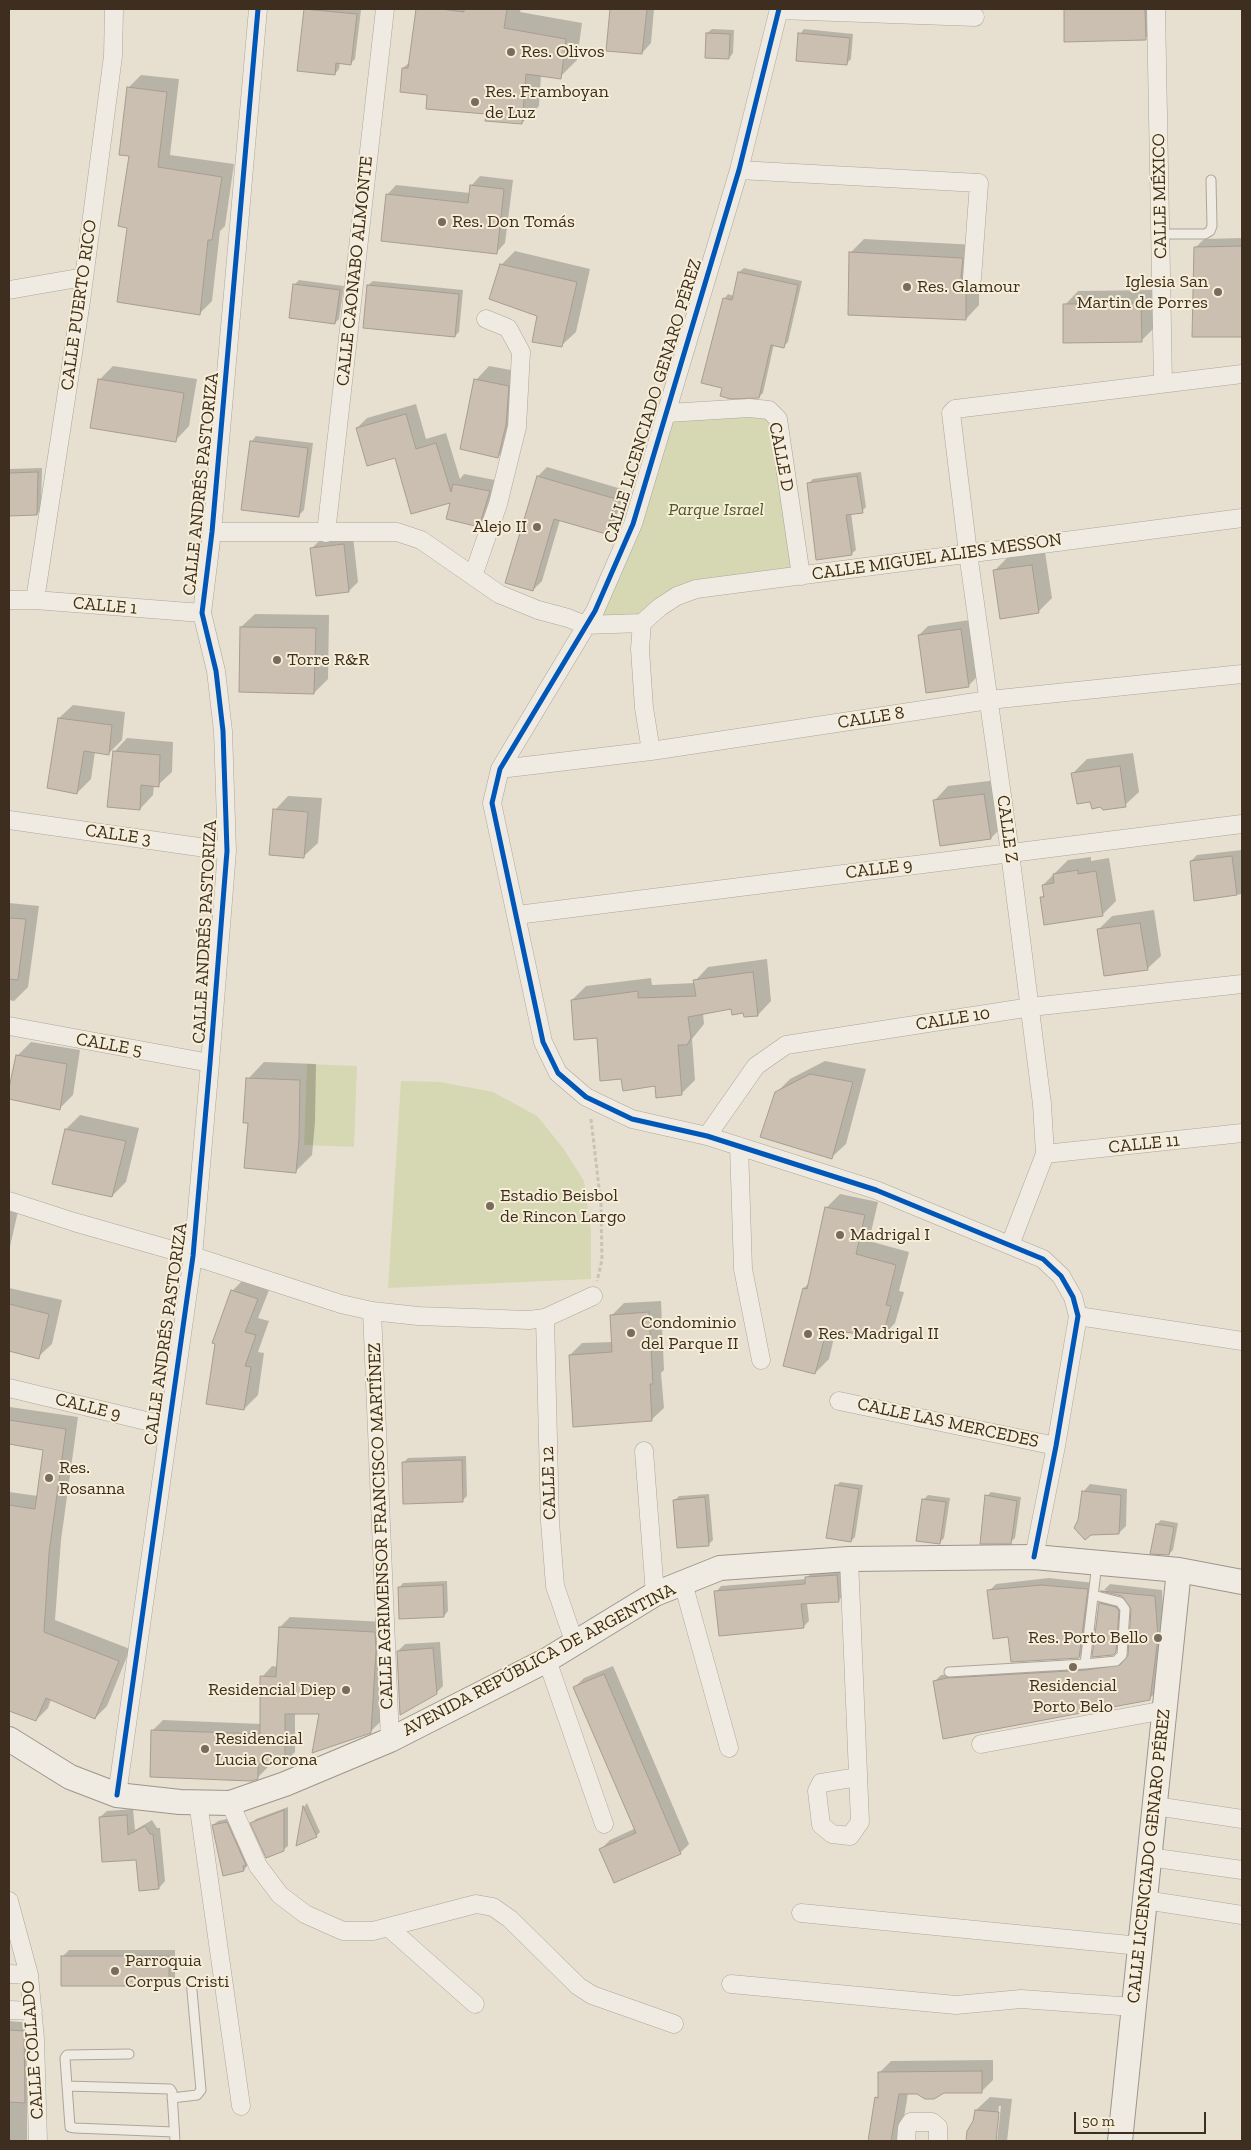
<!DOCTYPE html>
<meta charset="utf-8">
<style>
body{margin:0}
#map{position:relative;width:1251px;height:2150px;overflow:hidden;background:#e7e0d1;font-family:"Zilla Slab",serif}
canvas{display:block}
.frame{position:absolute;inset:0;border:10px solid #3d2e20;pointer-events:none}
.scale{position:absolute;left:1074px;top:2112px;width:132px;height:22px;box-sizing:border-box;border:2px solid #3d2e20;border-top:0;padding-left:6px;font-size:15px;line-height:18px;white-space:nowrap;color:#3d2e20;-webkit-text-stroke:4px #f7eed8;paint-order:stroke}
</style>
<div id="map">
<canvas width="1251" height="2150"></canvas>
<div class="frame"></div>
<div class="scale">50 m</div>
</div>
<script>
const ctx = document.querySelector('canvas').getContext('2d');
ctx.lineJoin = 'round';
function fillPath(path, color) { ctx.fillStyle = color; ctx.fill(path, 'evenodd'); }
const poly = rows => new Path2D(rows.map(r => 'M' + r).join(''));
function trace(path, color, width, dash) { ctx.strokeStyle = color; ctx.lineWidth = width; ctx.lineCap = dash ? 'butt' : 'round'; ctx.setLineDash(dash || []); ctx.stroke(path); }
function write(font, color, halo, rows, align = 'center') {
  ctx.font = font + ' "Zilla Slab",serif'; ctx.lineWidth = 4; ctx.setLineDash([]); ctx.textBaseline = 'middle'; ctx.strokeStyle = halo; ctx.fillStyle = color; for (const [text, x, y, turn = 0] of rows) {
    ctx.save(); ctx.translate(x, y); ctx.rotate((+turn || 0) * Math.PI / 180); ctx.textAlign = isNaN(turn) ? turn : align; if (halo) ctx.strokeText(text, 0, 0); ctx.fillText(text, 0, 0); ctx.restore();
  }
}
fillPath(poly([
 [769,410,801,576,696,589,642,623,585,625,668,413],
 [307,1064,357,1066,354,1147,304,1145],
 [401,1081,440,1082,493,1092,537,1116,563,1148,584,1181,591,1231,591,1279,388,1288]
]), '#d6d7b3');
fillPath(poly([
 [306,9,361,10,355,59,351,63,340,62,339,69,335,74,299,70],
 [418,9,521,9,520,12,582,23,577,60,560,77,541,75,539,106,522,123,487,113,428,93,403,68,410,62],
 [612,9,654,9,651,43,642,53,608,50],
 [1065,9,1159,9,1159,25,1145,39,1065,41],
 [712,29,734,30,733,53,729,58,707,33],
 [804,29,853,34,851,59,847,63,800,34],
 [141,75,179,79,170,155,234,164,225,226,220,231,212,301,199,314,128,227,130,155,128,88],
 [480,176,513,180,505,243,496,253,387,195,396,185,470,193,471,186],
 [1242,238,1242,336,1193,336,1195,248,1204,239],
 [864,239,976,245,979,273,979,305,966,319,850,253],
 [515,251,590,269,576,332,562,345,501,265],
 [744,268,802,281,788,342,784,346,774,344,763,393,759,397,723,387,724,299,728,294,734,296,739,272],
 [299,280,344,286,339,319,335,323,294,285],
 [373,281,463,290,459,332,455,336,368,285],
 [1155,290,1155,327,1141,341,1065,305,1078,291],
 [113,366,197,379,189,426,176,440,99,380],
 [489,366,522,372,512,443,498,457,476,380],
 [416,404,426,439,446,433,460,479,464,474,500,481,489,515,478,526,396,457,357,428,367,418],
 [256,436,313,443,304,510,298,516,251,442],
 [547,467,625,490,614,524,605,533,560,520,542,581,533,590,538,476],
 [42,468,41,510,37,514,9,515,9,469],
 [861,472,866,507,862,511,851,513,856,550,851,554,809,483,813,479],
 [353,536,358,582,349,591,312,548,321,539],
 [1045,552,1052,598,1038,612,994,571,1008,557],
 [255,614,329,615,328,679,314,693,241,627],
 [970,620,978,676,969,685,919,635,928,626],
 [73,705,125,712,122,740,108,754,95,752,91,779,77,793,59,718],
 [127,738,173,742,172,772,158,785,154,785,153,795,140,809,114,752],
 [1133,753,1139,792,1125,805,1090,800,1073,773,1087,759],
 [997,780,1004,825,991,838,935,800,948,786],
 [288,796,322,798,318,843,304,856,275,810],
 [1242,850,1242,894,1195,900,1191,861,1197,855],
 [1091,857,1091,861,1109,858,1116,901,1103,914,1041,898,1045,894,1043,885,1068,860],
 [9,903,39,906,28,987,14,1001,9,1000],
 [1154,910,1161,956,1147,969,1098,930,1112,916],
 [767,959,771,1001,758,1015,732,1007,703,1013,704,1024,692,1039,695,1080,681,1094,656,1085,622,1078,572,1000,586,986,651,978,652,985,695,983,695,981,708,967],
 [31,1042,80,1050,73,1095,60,1108,9,1098,17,1056],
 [825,1061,866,1069,846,1144,832,1157,776,1093,790,1079],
 [264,1062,316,1064,315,1122,312,1155,295,1172,248,1079],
 [80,1115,139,1128,126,1182,112,1196,66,1129],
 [840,1194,878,1202,869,1241,909,1252,899,1291,904,1292,895,1323,882,1337,836,1329,829,1359,815,1373,804,1288,810,1282,826,1208],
 [9,1195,21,1198,9,1251],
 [246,1277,271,1285,258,1318,269,1321,258,1352,264,1353,258,1395,244,1409,232,1291],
 [9,1288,62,1300,52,1344,38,1357,9,1350],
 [661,1301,664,1370,661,1373,664,1408,652,1419,570,1355,582,1343,613,1342,612,1315,624,1303],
 [10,1407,78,1417,61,1540,55,1620,130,1649,107,1706,95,1718,51,1699,48,1708,36,1720,9,1704,9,1492,38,1496,44,1449,9,1443],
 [466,1456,467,1496,462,1501,403,1463,408,1458],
 [840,1482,863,1485,855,1537,851,1541,836,1486],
 [1090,1484,1127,1489,1126,1526,1119,1533,1079,1521,1084,1491],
 [991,1492,1021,1497,1015,1538,1010,1542,987,1496],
 [709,1494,713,1540,709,1544,674,1501,679,1496],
 [928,1495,950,1498,944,1538,939,1543,924,1499],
 [1161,1520,1178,1523,1173,1550,1169,1554,1157,1524],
 [842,1570,844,1595,838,1601,807,1603,809,1621,803,1627,716,1592,721,1586,806,1579,812,1572],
 [1049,1578,1094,1583,1086,1650,1079,1657,1009,1636,989,1591,996,1584],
 [447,1581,448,1611,444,1616,399,1588,403,1583],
 [1110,1584,1162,1590,1164,1630,1156,1692,1149,1699,934,1682,941,1675,1125,1661,1129,1656,1132,1608,1123,1595,1104,1590],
 [1107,1597,1123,1601,1122,1644,1113,1654,1100,1603],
 [290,1617,385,1622,381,1721,370,1732,320,1712,295,1712,295,1752,284,1763,268,1762,268,1767,257,1778,153,1730,163,1720,261,1724,262,1677,272,1666,278,1667,280,1627],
 [440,1642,443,1686,436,1693,398,1651,405,1644],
 [613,1666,689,1844,680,1853,601,1849,610,1840,636,1828,575,1687,584,1678],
 [307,1803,320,1832,316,1836,297,1844,304,1807],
 [288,1807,288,1846,283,1850,252,1823,256,1819],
 [133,1809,135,1830,152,1820,157,1828,160,1828,165,1881,159,1888,137,1858,100,1817,107,1811],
 [231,1818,248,1865,244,1870,224,1874,213,1825,218,1821],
 [69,1950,175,1950,175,1978,168,1985,63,1956],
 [9,2021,32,2023,33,2093,27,2099,27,2141,9,2141],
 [993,2060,993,2080,981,2092,908,2093,903,2124,904,2141,869,2141,876,2098,879,2095,879,2073,891,2061],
 [990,2097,1012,2099,1007,2141,997,2141,1001,2106,999,2106,995,2141,969,2141,968,2131,974,2121,976,2110]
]), '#0003');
const building = poly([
 [304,9,357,14,351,65,336,63,335,75,297,71,304,9],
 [416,9,441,9,464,12,464,9,507,9,504,28,566,39,561,79,526,74,522,124,485,121,486,114,426,109,427,95,400,92,402,68,408,68,416,9],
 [610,9,647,9,642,54,606,51,610,9],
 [1064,9,1145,9,1146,40,1064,42,1064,9],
 [706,33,730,34,729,59,705,58,706,33],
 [798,33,850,38,847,65,796,61,798,33],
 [127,87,167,92,158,167,222,177,212,240,208,240,200,315,117,302,127,228,118,226,129,156,119,155,127,87],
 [470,185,504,189,497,254,381,241,386,194,468,203,470,185],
 [1242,246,1242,337,1192,337,1194,247,1242,246],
 [849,252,963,258,961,277,966,287,966,320,848,315,849,252],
 [500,264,577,282,562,347,532,342,537,316,489,299,500,264],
 [738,272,798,285,784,348,771,345,759,398,730,399,720,396,722,388,701,383,723,298,732,300,738,272],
 [293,284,340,290,335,324,289,318,293,284],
 [367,285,459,294,455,337,363,328,367,285],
 [1141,303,1142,342,1063,343,1063,304,1141,303],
 [98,379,184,393,176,442,90,428,98,379],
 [474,379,509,386,506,425,498,458,460,449,474,379],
 [406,414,416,449,436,443,451,492,453,484,490,491,479,527,446,519,450,503,411,514,395,458,367,466,356,428,406,414],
 [250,441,308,448,299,517,241,510,250,441],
 [38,472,37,515,9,516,9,473,38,472],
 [537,476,616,499,606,534,554,519,533,591,505,583,537,476],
 [857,476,863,513,846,515,852,555,816,560,807,483,857,476],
 [344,544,349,592,316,596,310,548,344,544],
 [1032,565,1039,613,1000,619,993,570,1032,565],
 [240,627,316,628,314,694,239,692,240,627],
 [961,629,969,687,926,693,918,635,961,629],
 [58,718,112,725,109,755,84,751,77,794,47,788,58,718],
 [113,751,160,755,159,787,141,785,140,810,107,807,113,751],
 [1120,766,1126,807,1103,810,1100,807,1092,809,1090,802,1077,804,1071,773,1120,766],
 [984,794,991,839,940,846,933,800,984,794],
 [273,809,308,812,304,858,269,855,273,809],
 [1232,856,1237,895,1194,901,1190,861,1232,856],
 [1078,870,1078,874,1096,871,1103,916,1044,925,1040,897,1044,897,1042,885,1054,883,1053,874,1078,870],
 [9,918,26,919,18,980,9,979,9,918],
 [1140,923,1148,970,1104,976,1097,929,1140,923],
 [753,972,758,1016,744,1017,743,1013,732,1015,731,1009,688,1017,691,1038,687,1045,678,1045,682,1095,656,1098,655,1086,623,1091,621,1079,600,1081,597,1038,574,1040,571,1000,638,991,638,998,696,996,693,980,753,972],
 [16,1055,67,1064,60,1110,9,1099,9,1088,16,1055],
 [810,1074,853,1082,832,1159,760,1137,775,1092,810,1074],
 [246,1078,300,1080,299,1139,296,1173,244,1168,248,1123,243,1123,246,1078],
 [65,1129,126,1141,112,1197,52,1184,65,1129],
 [825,1207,865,1215,856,1254,896,1265,886,1305,891,1306,882,1338,827,1329,815,1374,783,1366,803,1288,807,1289,825,1207],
 [231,1290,258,1299,245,1332,256,1335,245,1366,251,1367,244,1410,206,1404,215,1344,212,1343,231,1290],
 [9,1304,49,1314,39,1359,9,1351,9,1304],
 [649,1312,653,1384,650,1384,652,1421,573,1427,569,1355,612,1352,610,1315,649,1312],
 [9,1420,66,1429,49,1553,44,1632,119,1661,95,1719,46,1698,36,1721,9,1711,9,1505,35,1509,43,1450,9,1444,9,1420],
 [462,1460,463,1502,403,1504,402,1462,462,1460],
 [835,1485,859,1489,851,1542,826,1538,835,1485],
 [1082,1491,1121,1495,1119,1534,1091,1535,1085,1540,1074,1528,1078,1520,1082,1491],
 [985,1495,1017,1501,1011,1544,980,1544,985,1495],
 [705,1497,709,1546,677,1548,673,1500,705,1497],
 [922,1499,946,1502,940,1544,916,1541,922,1499],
 [1156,1524,1174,1527,1169,1555,1150,1554,1156,1524],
 [837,1575,839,1602,801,1604,804,1628,719,1636,714,1591,805,1584,805,1577,837,1575],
 [443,1585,444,1617,399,1619,398,1587,443,1585],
 [1041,1585,1088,1589,1079,1658,1011,1662,1008,1637,993,1639,987,1590,1041,1585],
 [1101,1591,1155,1596,1158,1638,1150,1700,943,1739,933,1681,947,1678,1086,1670,1120,1665,1128,1655,1131,1609,1122,1596,1101,1591],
 [1099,1603,1116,1607,1119,1611,1116,1652,1113,1655,1092,1657,1099,1603],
 [279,1627,375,1632,376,1651,371,1733,312,1753,319,1714,285,1714,285,1764,258,1764,258,1779,251,1781,150,1777,151,1730,260,1734,260,1676,276,1677,279,1627],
 [433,1648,437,1694,400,1715,397,1651,433,1648],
 [604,1674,681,1854,614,1883,599,1849,636,1833,573,1687,604,1674],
 [303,1806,317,1837,296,1846,303,1806],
 [284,1810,284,1851,266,1858,250,1823,284,1810],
 [127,1815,128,1835,145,1826,150,1834,153,1834,159,1889,139,1891,136,1860,102,1862,99,1817,127,1815],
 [227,1822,246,1865,243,1866,244,1871,223,1876,212,1825,227,1822],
 [61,1956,169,1956,169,1986,61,1986,61,1956],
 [9,2030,24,2031,25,2103,9,2102,9,2030],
 [982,2071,982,2093,944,2093,934,2099,925,2099,917,2094,899,2094,891,2141,868,2141,875,2097,878,2098,878,2072,982,2071],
 [975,2110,999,2112,996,2141,966,2141,967,2131,973,2121,975,2110]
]);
fillPath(building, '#cbbfb2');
trace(building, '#a89c90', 1);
const lane = poly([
 [1160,234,1205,234,1210,231,1212,226,1211,180],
 [1085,1664,1116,1661,1122,1655,1125,1609,1120,1602,1093,1595],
 [949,1672,1085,1664,1097,1563],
 [129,2054,67,2055,65,2058,70,2127,75,2128,174,2132],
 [67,2086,170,2089,172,2092,175,2141],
 [172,2098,197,2095,201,2090,191,1980]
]);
const street = poly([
 [779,9,739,170,633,524,595,611,500,769,492,803,543,1042,558,1073,586,1097,632,1119,707,1136,876,1190,1043,1259,1061,1276,1073,1297,1078,1316,1056,1446,1034,1557],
 [1156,9,1163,383],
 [779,10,975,17],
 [739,170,979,183,972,278],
 [9,290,84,277],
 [668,413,749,408,769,410,778,419,801,576],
 [212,532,397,532,421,540,499,594,538,610,568,618,585,625,642,623],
 [326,533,385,9],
 [473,576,498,504,517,427,521,352,508,328,486,319],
 [9,600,35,600,202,613],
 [35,600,81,301,113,56,114,9],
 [642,623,660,607,677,596,696,589,1242,518],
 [642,623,640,649,644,708,651,751],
 [500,769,651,751,989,700,1242,674],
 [9,820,227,851],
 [517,915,1242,824],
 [9,1026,210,1063],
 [707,1136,756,1066,786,1045,1031,1007,1242,984],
 [739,1146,743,1269,761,1360],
 [1045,1154,1242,1133],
 [9,1201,74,1222,193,1256,341,1304,372,1311,418,1316,529,1320,545,1318,593,1296],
 [1010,1245,1045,1154,1042,1104,1010,853,968,553,951,413,955,409,1242,374],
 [372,1311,390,1740],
 [1078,1316,1242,1341],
 [545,1318,550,1522,555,1586,575,1644],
 [9,1388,167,1426],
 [839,1401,1056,1446],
 [644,1451,655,1594],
 [849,1559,860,1822,850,1836,832,1834,821,1825,817,1791,821,1783,858,1777],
 [683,1583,729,1748],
 [547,1660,604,1824],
 [981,1744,1165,1710],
 [117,1795,193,1256,210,1063,227,851,223,731,216,671,202,613,212,532,258,9],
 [198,1802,241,2106],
 [230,1803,258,1866,280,1895,305,1914,343,1931,373,1931,476,1904,493,1907,510,1919,578,1986,592,1995,674,2024],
 [1155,1806,1242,1819],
 [1149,1857,1242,1870],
 [1145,1900,1242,1915],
 [9,1901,29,1975,35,2039,38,2141],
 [801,1913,1140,1946],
 [388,1927,475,2004],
 [9,1974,29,1975],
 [731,1984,956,2005,1021,1999,1134,2007],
 [9,2010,33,2011],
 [906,2141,907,2128,911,2122,932,2122,938,2127,938,2141]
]);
const secondary = poly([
 [9,1739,70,1777,117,1795,180,1802,230,1803,285,1784,390,1740,547,1660,655,1594,720,1568,849,1559,1034,1557,1179,1570,1242,1582],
 [1120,2141,1179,1570]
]);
trace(lane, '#ada599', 11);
trace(street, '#ada599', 19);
trace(secondary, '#9c958a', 26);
trace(poly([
 [591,1119,601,1205,602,1260,597,1281]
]), '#c8c2b9', 3, [4, 2.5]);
trace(lane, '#efebe3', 9);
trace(street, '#efebe3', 18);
trace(secondary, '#efebe3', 24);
trace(poly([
 [779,9,739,170,633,524,595,611,500,769,492,803,543,1042,558,1073,586,1097,632,1119,707,1136,876,1190,1043,1259,1061,1276,1073,1297,1078,1316,1056,1446,1034,1557],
 [117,1795,193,1256,210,1063,227,851,223,731,216,671,202,613,212,532,258,9]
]), '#0057b8', 5);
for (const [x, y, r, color] of [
 [511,52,5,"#786c5e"],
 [475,102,5,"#786c5e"],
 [442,222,5,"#786c5e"],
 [907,287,5,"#786c5e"],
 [1218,292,5,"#786c5e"],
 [537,527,5,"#786c5e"],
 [277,660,5,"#786c5e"],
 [490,1206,5,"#786c5e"],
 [840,1235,5,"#786c5e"],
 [631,1333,5,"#786c5e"],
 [808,1334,5,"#786c5e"],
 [49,1478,5,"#786c5e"],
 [1158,1638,5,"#786c5e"],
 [1073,1667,5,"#786c5e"],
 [346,1690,5,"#786c5e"],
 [205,1749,5,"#786c5e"],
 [115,1971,5,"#786c5e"]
]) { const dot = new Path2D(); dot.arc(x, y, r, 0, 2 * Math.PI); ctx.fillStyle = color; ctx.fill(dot); trace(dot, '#f7eed8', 2); }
write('18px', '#3d2e20', '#f7eed8', [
 ["Res. Olivos",521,52],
 ["Res. Framboyan",485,92],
 ["de Luz",485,113],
 ["Res. Don Tomás",452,222],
 ["Iglesia San",1208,282,"right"],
 ["Martin de Porres",1208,303,"right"],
 ["Res. Glamour",917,287],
 ["Alejo II",527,527,"right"],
 ["Torre R&R",287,660],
 ["Estadio Beisbol",500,1196],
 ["de Rincon Largo",500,1217],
 ["Madrigal I",850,1235],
 ["Condominio",641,1323],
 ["del Parque II",641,1344],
 ["Res. Madrigal II",818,1334],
 ["Res.",59,1468],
 ["Rosanna",59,1489],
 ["Res. Porto Bello",1148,1638,"right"],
 ["Residencial",1073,1686,"center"],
 ["Porto Belo",1073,1707,"center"],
 ["Residencial Diep",336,1690,"right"],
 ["Residencial",215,1739],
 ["Lucia Corona",215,1760],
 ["Parroquia",125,1961],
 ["Corpus Cristi",125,1982]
], 'left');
write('18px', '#3d2e20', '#f7eed8', [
 ["CALLE MÉXICO",1160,196,-91],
 ["CALLE CAONABO ALMONTE",355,271,-84],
 ["CALLE PUERTO RICO",79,305,-82],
 ["CALLE LICENCIADO GENARO PÉREZ",653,401,-73],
 ["CALLE D",781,457,79],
 ["CALLE ANDRÉS PASTORIZA",201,484,-84],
 ["CALLE MIGUEL ALIES MESSON",937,557,-8],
 ["CALLE 1",105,606,5],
 ["CALLE 8",871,718,-9],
 ["CALLE Z",1007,829,82],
 ["CALLE 3",118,835,8],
 ["CALLE 9",879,869,-7],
 ["CALLE ANDRÉS PASTORIZA",205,932,-87],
 ["CALLE 10",953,1019,-9],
 ["CALLE 5",109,1045,10],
 ["CALLE 11",1144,1144,-6],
 ["CALLE ANDRÉS PASTORIZA",166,1334,-82],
 ["CALLE 9",88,1407,14],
 ["CALLE LAS MERCEDES",948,1423,12],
 ["CALLE 12",549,1483,-92],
 ["CALLE AGRIMENSOR FRANCISCO MARTÍNEZ",381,1526,-92],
 ["AVENIDA REPÚBLICA DE ARGENTINA",539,1660,-28],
 ["CALLE LICENCIADO GENARO PÉREZ",1149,1856,-84],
 ["CALLE COLLADO",33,2050,-94]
]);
write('italic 18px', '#4d5a26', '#f7eed8', [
 ["Parque Israel",716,510]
]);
</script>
